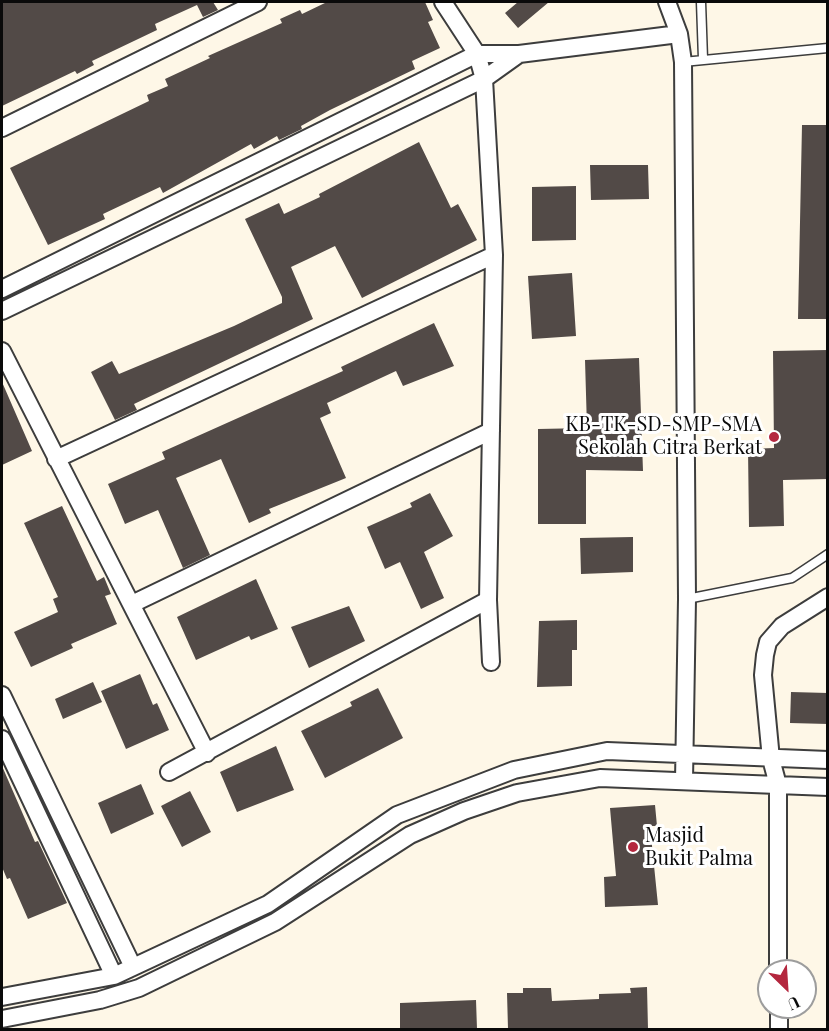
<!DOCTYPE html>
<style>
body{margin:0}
#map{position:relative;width:829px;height:1031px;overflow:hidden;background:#fef7e7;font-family:"Playfair Display",serif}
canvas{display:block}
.frame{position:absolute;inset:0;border:3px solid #0a0a0a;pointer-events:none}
.north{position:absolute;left:757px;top:959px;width:60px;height:60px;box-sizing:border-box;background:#fff;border:2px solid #9d9d9d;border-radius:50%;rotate:155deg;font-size:16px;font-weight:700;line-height:24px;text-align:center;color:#0a0a0a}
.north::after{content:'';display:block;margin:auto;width:21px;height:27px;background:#b4273e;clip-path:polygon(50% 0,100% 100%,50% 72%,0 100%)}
</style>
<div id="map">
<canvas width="829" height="1031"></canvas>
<div class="frame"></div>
<div class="north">U</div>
</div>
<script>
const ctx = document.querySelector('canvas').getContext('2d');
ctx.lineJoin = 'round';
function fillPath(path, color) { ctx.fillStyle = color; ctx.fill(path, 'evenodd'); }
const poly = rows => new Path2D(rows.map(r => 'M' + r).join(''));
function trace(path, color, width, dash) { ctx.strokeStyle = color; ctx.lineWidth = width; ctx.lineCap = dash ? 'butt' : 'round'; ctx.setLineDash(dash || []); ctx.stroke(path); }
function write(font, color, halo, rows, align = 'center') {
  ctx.font = font + ' "Playfair Display",serif'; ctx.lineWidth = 6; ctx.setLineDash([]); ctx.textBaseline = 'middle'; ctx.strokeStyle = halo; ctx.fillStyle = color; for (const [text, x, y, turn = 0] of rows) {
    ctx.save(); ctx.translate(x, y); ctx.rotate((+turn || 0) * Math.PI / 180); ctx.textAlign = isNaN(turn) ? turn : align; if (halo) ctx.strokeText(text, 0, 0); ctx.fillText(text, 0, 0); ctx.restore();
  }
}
fillPath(poly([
 [2,2,213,2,218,10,203,17,197,5,155,24,157,30,92,61,94,65,77,74,75,71,2,106],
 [327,2,425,2,433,20,428,22,440,48,412,61,415,69,330,110,301,126,302,129,279,140,277,136,254,149,251,144,163,193,160,187,103,214,105,219,48,245,10,168,149,101,147,95,168,86,165,79,210,58,208,56,282,23,280,19,300,10,302,14],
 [518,2,549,2,518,28,505,13],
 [802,125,828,125,828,319,798,319],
 [419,142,451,208,458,204,477,240,362,298,335,246,306,260,291,267,313,319,134,404,137,410,115,420,91,372,112,361,119,374,234,326,282,303,282,297,245,219,279,203,284,214,320,197,319,194],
 [590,165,648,165,649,199,591,200],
 [576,186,576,240,532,241,532,187],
 [572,273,576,336,532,339,528,276],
 [434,323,454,366,403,386,396,371,327,403,331,413,320,418,346,478,269,509,271,513,249,523,221,459,176,478,210,555,183,568,158,510,125,524,108,484,165,459,162,452,343,371,341,367],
 [828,350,828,479,783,480,784,526,749,527,748,449,774,448,773,351],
 [639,358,643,471,586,470,586,524,538,524,538,429,587,428,585,360],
 [2,382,32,451,2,465],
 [430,493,453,536,424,552,444,598,421,609,400,562,385,569,367,527,412,507,410,503],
 [62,506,97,581,104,577,111,594,105,596,117,624,71,644,73,648,31,667,14,632,58,612,53,599,58,597,24,523],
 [633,537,633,572,581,574,580,538],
 [256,579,278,629,251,640,249,636,196,660,177,617],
 [349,606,365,641,309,668,291,627],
 [577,620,577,650,572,650,572,686,537,687,539,621],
 [140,674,153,705,157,703,169,730,126,749,101,691],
 [93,682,102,702,63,719,55,699],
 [378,688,403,738,325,778,301,731,352,706,350,702],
 [791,692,828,693,828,724,790,723],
 [276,746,294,790,237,812,220,772],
 [2,766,35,842,38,841,67,903,28,919,10,878,7,879,2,867],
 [141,784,154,814,111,834,98,803],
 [190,791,211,832,182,847,161,806],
 [655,805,657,826,650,826,658,905,605,907,604,877,616,876,610,808],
 [647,987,648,1029,508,1029,507,993,523,993,523,988,551,988,552,1001,599,999,599,994,631,993,630,988],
 [476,1000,477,1029,400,1029,400,1003]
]), '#524a47');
const service = poly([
 [701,2,703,59],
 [683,62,828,48],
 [687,599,792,578,828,554]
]);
const minor = poly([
 [443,2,477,54,484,79,494,255,488,600,491,662],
 [667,2,679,34,683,62,687,599,684,781],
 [2,128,258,2],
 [2,289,477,54,519,54,679,34],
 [2,311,484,79,519,54],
 [2,351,207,753],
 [56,459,494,255],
 [132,604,491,431],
 [2,695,133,967],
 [2,739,114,976],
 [169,772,488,600],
 [778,971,778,785,771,759,763,675,765,655,768,642,782,626,828,597],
 [2,997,114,976,268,904,397,815,514,770,607,751,828,760],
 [779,1007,779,1030],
 [2,1019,100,1000,139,988,275,922,410,835,464,811,517,793,600,778,828,787]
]);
trace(service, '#3d3d3d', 11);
trace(minor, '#3d3d3d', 20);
trace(service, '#fff', 8);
trace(minor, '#fff', 16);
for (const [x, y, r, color] of [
 [774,437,6,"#b4273e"],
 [633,847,6,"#b4273e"]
]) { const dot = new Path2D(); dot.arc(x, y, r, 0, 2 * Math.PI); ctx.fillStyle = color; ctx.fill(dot); trace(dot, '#fff', 2); }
write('20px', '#0a0a0a', '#fff', [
 ["KB-TK-SD-SMP-SMA",762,425],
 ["Sekolah Citra Berkat",762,448],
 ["Masjid",645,836,"left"],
 ["Bukit Palma",645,859,"left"]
], 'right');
</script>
